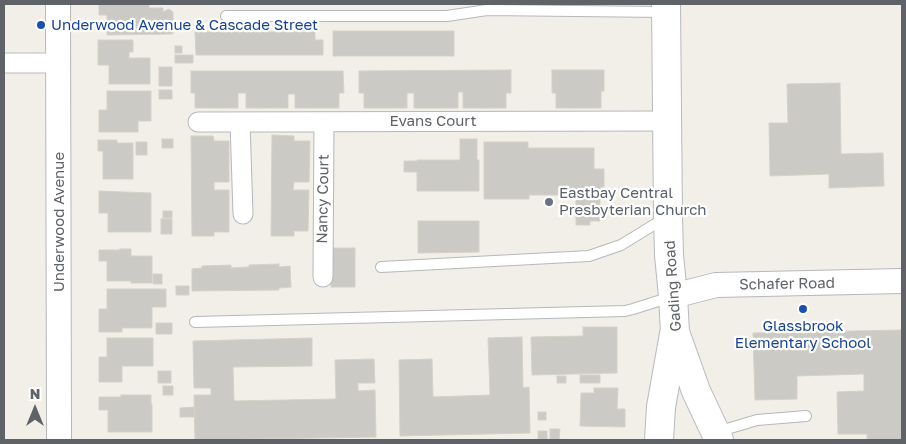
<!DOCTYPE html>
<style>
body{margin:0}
#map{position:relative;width:906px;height:444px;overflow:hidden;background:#f1efe8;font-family:"Golos Text",sans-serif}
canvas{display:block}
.frame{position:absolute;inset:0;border:5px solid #5f6368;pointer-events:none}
.north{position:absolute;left:10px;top:384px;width:50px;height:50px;-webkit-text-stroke:4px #fff;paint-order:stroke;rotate:0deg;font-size:14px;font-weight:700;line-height:20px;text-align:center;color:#5f6368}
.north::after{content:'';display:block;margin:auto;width:18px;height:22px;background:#5f6368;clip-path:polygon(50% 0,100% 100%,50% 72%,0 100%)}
</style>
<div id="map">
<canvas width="906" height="444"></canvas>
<div class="frame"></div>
<div class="north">N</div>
</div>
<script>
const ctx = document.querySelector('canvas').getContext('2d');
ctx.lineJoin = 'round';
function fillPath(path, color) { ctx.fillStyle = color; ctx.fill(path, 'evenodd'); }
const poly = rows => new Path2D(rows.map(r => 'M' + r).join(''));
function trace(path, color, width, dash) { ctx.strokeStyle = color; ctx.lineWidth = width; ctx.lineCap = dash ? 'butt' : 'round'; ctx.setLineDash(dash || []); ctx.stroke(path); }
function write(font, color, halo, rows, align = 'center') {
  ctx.font = font + ' "Golos Text",sans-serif'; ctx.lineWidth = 4.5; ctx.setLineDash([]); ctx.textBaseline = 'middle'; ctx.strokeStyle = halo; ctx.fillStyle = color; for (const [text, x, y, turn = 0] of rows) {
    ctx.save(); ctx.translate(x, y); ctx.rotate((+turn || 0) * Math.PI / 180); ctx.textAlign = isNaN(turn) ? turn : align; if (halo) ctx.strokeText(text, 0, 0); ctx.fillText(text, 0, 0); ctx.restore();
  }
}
const building = poly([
 [99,4,149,4,149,8,163,8,163,12,169,9,173,12,173,34,107,35,107,15,99,15,99,4],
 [333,31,454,31,454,56,333,56,333,31],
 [195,32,315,32,315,40,323,40,323,55,196,55,195,32],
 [98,40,133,40,133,52,129,52,129,58,150,58,150,84,109,84,109,65,98,65,98,40],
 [175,46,182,46,182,53,175,53,175,46],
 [175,55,193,55,193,63,175,63,175,55],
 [159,67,172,67,172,86,159,86,159,67],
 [511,70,511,93,506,93,506,108,463,108,463,92,458,92,458,108,414,108,414,93,407,93,407,108,364,108,364,93,359,93,359,71,511,70],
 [552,70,604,70,604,91,601,91,601,108,556,108,556,93,552,93,552,70],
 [191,71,343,71,344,93,339,93,339,108,295,108,295,94,288,94,288,108,246,108,246,93,238,93,238,108,195,108,195,93,191,93,191,71],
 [840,83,841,154,883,153,884,186,829,188,829,174,770,176,769,123,788,123,787,84,840,83],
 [159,90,172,90,172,99,159,99,159,90],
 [107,91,151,91,151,121,138,121,138,132,99,132,99,110,107,110,107,91],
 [272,135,294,136,294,141,310,141,309,182,294,182,293,190,309,190,308,231,294,231,294,236,271,236,272,135],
 [191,136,213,136,214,141,229,141,229,182,214,182,214,190,229,190,229,232,214,232,214,236,192,236,191,136],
 [162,139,173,139,173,148,162,148,162,139],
 [460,139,477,139,477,160,479,160,479,191,417,191,417,172,404,172,404,161,417,161,417,160,460,160,460,139],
 [98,140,117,140,117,143,133,143,133,179,103,179,103,151,98,151,98,140],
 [136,142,147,142,147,155,136,155,136,142],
 [484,142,528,142,528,148,594,148,594,169,604,169,604,187,600,187,600,221,590,221,590,225,576,225,576,195,529,195,529,199,484,199,484,142],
 [99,191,151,193,151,232,108,232,108,213,99,213,99,191],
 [163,211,172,211,172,218,163,218,163,211],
 [161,219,172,219,172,234,161,234,161,219],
 [418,221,479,221,479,252,418,253,418,221],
 [331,248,355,248,355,287,331,287,331,248],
 [120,249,131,249,131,256,152,256,152,283,131,283,131,281,107,281,107,261,99,261,99,250,120,250,120,249],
 [279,264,279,267,290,266,291,287,279,288,279,290,192,291,192,269,202,268,202,266,231,265,231,268,249,267,249,265,279,264],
 [153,274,162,274,162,284,153,284,153,274],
 [176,286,189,286,189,295,176,295,176,286],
 [107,289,166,289,166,307,152,307,152,328,122,328,122,332,99,332,99,309,107,309,107,289],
 [156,323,172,323,172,334,156,334,156,323],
 [583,327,617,327,617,373,532,375,531,337,583,336,583,327],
 [902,330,902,440,867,440,867,434,838,434,837,392,864,391,864,374,797,376,797,399,755,400,753,333,902,330],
 [522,337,523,388,529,387,530,433,400,436,399,360,432,359,433,397,490,395,488,338,522,337],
 [107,338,153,338,153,366,122,366,122,382,99,382,99,357,107,357,107,338],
 [312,338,312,366,233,367,234,401,336,399,335,360,374,359,375,383,358,383,358,391,375,390,376,437,195,440,194,395,211,395,211,388,194,388,193,341,312,338],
 [158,371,171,371,171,383,158,383,158,371],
 [580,375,600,375,600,383,580,383,580,375],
 [557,376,566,376,566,383,557,383,557,376],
 [163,386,173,386,173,395,163,395,163,386],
 [594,388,618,388,617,409,625,409,625,427,580,426,581,393,594,393,594,388],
 [121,395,151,395,151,404,152,404,152,432,108,432,108,410,99,410,99,397,121,397,121,395],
 [194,407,195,417,180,417,180,408,194,407],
 [538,412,546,412,546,420,538,420,538,412],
 [550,429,560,429,559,440,550,440,550,429],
 [538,431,547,431,547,440,538,440,538,431]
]);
fillPath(building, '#cccac5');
trace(building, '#d6d1c6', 1);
const service = poly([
 [226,16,447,16,487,10,664,12],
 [381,267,589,256,621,245,665,218],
 [195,322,625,311,633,309,671,297],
 [717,432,757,420,806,416]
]);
const minor = poly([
 [4,63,58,63],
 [198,122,668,121],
 [240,122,243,214],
 [323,277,324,122]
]);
const tertiary = poly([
 [58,4,59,440],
 [673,296,716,285,902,281]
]);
const secondary = poly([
 [666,4,668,216,669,255,673,296,675,332,696,391,719,440],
 [659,440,661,407,674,334]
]);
trace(service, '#b5b8bc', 12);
trace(minor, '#b5b8bc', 21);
trace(tertiary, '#b5b8bc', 26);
trace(secondary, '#b6babf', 30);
trace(service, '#fff', 10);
trace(minor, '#fff', 19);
trace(tertiary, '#fff', 24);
trace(secondary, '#fff', 28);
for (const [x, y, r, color] of [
 [41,25,5,"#1a4fb4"],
 [549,202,5,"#6b7280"],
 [803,309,5,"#1a4fb4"]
]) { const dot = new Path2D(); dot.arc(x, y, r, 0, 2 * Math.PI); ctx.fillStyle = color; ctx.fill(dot); trace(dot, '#fff', 2); }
write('15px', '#164399', '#fff', [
 ["Underwood Avenue & Cascade Street",51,25],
 ["Glassbrook",803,326,"center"],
 ["Elementary School",803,343,"center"]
], 'left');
write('15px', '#5f6368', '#fff', [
 ["Evans Court",433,121],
 ["Nancy Court",323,199,-89],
 ["Underwood Avenue",59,222,-90],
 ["Schafer Road",787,284,-1],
 ["Gading Road",673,286,-94]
]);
write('15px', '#5b616d', '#fff', [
 ["Eastbay Central",559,193],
 ["Presbyterian Church",559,210]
], 'left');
</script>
